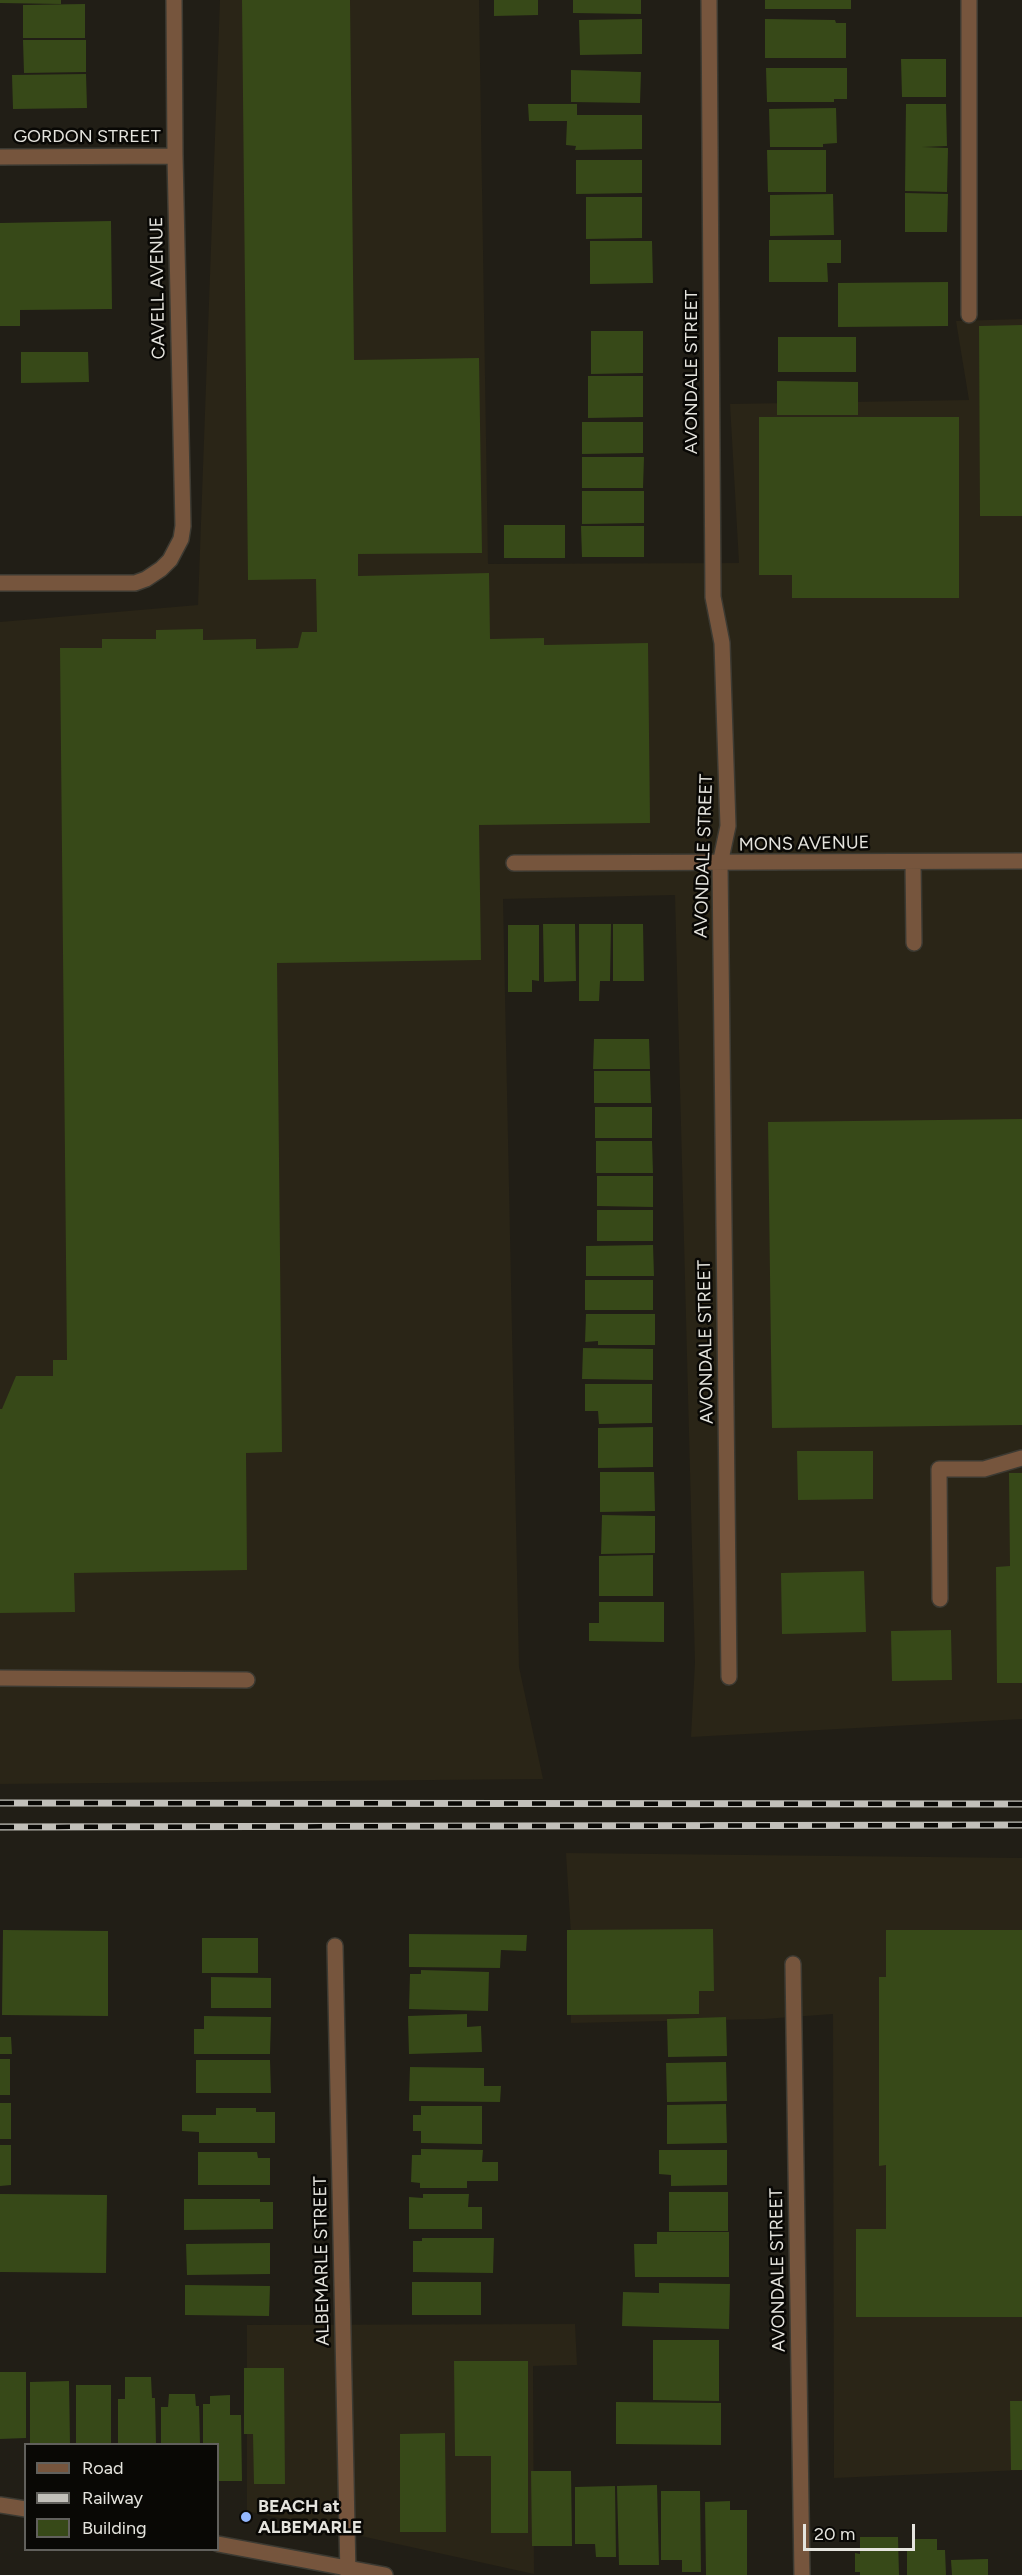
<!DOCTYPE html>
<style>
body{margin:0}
#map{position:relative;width:1022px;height:2575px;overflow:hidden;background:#211e16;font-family:Figtree,sans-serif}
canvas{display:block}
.legend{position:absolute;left:24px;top:2443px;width:195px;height:108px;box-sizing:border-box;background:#090805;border:2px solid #61605c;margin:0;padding:8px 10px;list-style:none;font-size:18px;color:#e5e4de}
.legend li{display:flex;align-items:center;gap:12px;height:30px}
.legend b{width:30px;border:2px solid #61605c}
.scale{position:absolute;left:803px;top:2524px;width:112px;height:27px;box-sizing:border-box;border:3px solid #e5e4de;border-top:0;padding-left:8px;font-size:18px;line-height:21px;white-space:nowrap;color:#e5e4de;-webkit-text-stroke:4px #090805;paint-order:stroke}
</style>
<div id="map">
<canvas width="1022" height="2575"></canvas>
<ul class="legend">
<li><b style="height:8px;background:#76553d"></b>Road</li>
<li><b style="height:8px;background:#c2c0ba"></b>Railway</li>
<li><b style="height:16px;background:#374918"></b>Building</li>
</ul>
<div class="scale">20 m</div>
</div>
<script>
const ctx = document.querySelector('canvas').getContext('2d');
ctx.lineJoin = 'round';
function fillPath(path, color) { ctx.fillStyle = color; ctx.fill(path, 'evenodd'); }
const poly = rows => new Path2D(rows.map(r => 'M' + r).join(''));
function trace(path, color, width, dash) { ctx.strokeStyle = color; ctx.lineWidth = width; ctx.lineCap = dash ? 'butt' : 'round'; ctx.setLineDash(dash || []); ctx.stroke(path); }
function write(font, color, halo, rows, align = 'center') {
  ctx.font = font + ' Figtree,sans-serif'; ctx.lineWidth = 5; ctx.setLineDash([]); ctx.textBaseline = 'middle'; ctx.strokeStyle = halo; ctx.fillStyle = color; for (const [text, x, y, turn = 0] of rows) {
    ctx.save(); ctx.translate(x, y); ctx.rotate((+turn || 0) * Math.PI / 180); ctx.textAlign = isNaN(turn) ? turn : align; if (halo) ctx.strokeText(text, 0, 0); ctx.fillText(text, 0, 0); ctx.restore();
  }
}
fillPath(poly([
 [220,0,479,0,488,564,739,563,730,404,969,400,956,321,1022,319,1022,1719,691,1737,695,1663,675,895,503,899,519,1667,543,1779,0,1784,0,622,198,605],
 [566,1853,1022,1858,1022,2470,834,2478,833,2014,764,2019,571,2023,571,1935],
 [575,2324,577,2365,533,2366,534,2574,247,2511,247,2325]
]), '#2a2517');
fillPath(poly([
 [0,0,61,0,61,4,0,3],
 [242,0,350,0,354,360,479,358,482,553,358,554,358,576,489,573,490,639,544,638,544,645,648,643,650,823,479,825,481,960,277,963,282,1452,246,1453,247,1570,74,1573,75,1612,0,1613,0,1409,2,1409,16,1376,53,1376,53,1360,67,1360,60,648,102,648,102,639,156,639,156,630,203,629,203,640,256,639,256,649,298,648,302,632,317,632,316,579,248,580],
 [494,0,538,0,538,15,494,16],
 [573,0,641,0,641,14,573,13],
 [765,0,851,0,851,9,765,9],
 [85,4,85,38,23,38,23,5],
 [642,19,642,54,580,55,579,20],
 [765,19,835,20,836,23,846,23,846,58,765,58],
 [23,40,86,40,86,72,24,73],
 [901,59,946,59,946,97,902,97],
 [766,68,847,68,847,99,834,99,834,102,767,102],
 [571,70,641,72,640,103,571,102],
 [86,74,87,108,13,109,12,75],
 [528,104,577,104,577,115,642,115,642,149,575,150,576,146,566,145,567,121,529,121],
 [906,104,946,104,947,146,922,147,948,148,947,192,905,191],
 [836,108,837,143,823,144,823,147,770,147,769,109],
 [767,150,826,150,826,192,768,192],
 [576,160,642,160,642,193,576,194],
 [905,193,948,194,947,232,905,232],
 [833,194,834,235,770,236,770,195],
 [586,197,642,197,642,238,586,239],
 [111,221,112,309,20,310,20,326,0,326,0,223],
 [769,240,841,240,841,263,827,263,828,282,769,282],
 [590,241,652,241,653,283,590,284],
 [948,282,948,326,838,327,838,283],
 [1022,325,1022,516,980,516,979,326],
 [591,331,643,331,643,373,591,374],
 [778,337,856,337,856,372,778,372],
 [21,352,88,352,89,382,21,383],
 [588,376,643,376,643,417,588,418],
 [777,381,858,382,858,415,777,415],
 [759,417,959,417,959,598,792,598,792,575,759,575],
 [582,422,643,422,643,453,582,454],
 [582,457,644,457,643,488,582,488],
 [582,491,644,491,644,523,582,524],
 [504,525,565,525,565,558,504,558],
 [581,526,644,526,644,557,582,557],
 [543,924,575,924,576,981,544,982],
 [579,924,611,924,610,981,600,981,599,1001,579,1001],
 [613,924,643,924,644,981,613,981],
 [508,925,539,925,539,981,532,980,532,992,508,992],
 [594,1039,649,1039,650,1069,593,1069],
 [594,1071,650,1071,651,1103,594,1103],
 [595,1107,652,1107,652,1138,595,1138],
 [1022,1119,1022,1425,772,1428,768,1122],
 [596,1141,652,1141,653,1173,596,1173],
 [597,1176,653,1176,653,1207,597,1206],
 [597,1210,653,1210,653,1241,597,1241],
 [653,1245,654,1276,586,1276,586,1246],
 [585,1280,653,1280,653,1310,585,1310],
 [586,1314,655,1314,655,1345,598,1345,598,1341,585,1342],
 [583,1348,653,1349,653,1380,582,1379],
 [585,1384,652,1384,652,1423,599,1424,598,1411,585,1411],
 [653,1427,653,1467,598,1468,598,1428],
 [797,1451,873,1451,873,1499,798,1500],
 [600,1472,654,1472,655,1511,600,1512],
 [1009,1473,1022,1473,1022,1683,997,1683,996,1567,1010,1566],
 [602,1515,655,1516,655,1553,601,1554],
 [653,1555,653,1596,599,1596,599,1556],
 [864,1571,866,1632,782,1634,781,1573],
 [599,1602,664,1602,664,1642,589,1641,589,1623,599,1623],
 [951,1630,952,1680,892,1681,891,1631],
 [713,1929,714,1991,699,1991,699,2014,567,2015,567,1930],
 [3,1930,108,1931,108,2016,2,2015],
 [886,1930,1022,1930,1022,2317,856,2317,856,2229,886,2229,886,2165,879,2166,879,1977,886,1977],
 [409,1934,527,1935,526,1951,501,1950,500,1968,409,1967],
 [202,1938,258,1938,258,1973,202,1973],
 [421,1970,489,1972,488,2011,409,2009,410,1974,421,1974],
 [211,1977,271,1978,271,2008,211,2008],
 [467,2014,467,2027,481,2026,482,2052,409,2054,408,2016],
 [204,2016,271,2017,270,2054,194,2054,194,2029,204,2029],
 [726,2017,727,2056,668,2057,667,2019],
 [0,2037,11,2037,12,2054,0,2054],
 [0,2059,10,2059,10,2095,0,2095],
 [196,2060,270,2060,271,2093,196,2093],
 [726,2062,727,2101,667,2102,666,2063],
 [410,2067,484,2068,484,2086,501,2086,500,2102,409,2101],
 [0,2103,11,2103,11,2139,0,2139],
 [726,2104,727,2143,667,2144,667,2105],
 [421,2106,482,2106,482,2144,421,2143,421,2131,413,2131,413,2115,421,2115],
 [216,2108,256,2108,256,2112,275,2112,275,2143,199,2143,199,2132,182,2131,182,2115,216,2115],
 [0,2145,11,2145,11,2185,0,2186],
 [421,2149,483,2150,482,2162,498,2162,498,2181,467,2181,467,2188,420,2188,420,2183,411,2182,412,2155,421,2155],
 [659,2150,727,2150,727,2185,671,2186,671,2175,659,2174],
 [198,2152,257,2152,258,2158,270,2158,270,2185,198,2185],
 [669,2192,728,2192,728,2231,669,2231],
 [0,2194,107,2195,106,2273,0,2272],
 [423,2194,469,2194,468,2207,482,2207,482,2229,409,2229,409,2197,423,2198],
 [184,2199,260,2199,260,2202,273,2202,273,2229,184,2230],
 [657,2232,729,2232,729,2277,635,2277,634,2244,657,2244],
 [422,2238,494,2238,493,2273,413,2272,413,2241,422,2241],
 [270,2243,270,2274,187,2275,186,2244],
 [412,2282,481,2282,481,2315,412,2315],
 [659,2283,730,2284,729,2329,622,2326,623,2292,659,2293],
 [185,2285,270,2286,269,2316,185,2315],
 [653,2340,719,2340,719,2401,653,2400],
 [454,2361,528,2361,528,2533,491,2533,491,2456,455,2456],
 [244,2368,284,2368,285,2484,254,2484,253,2434,244,2434],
 [0,2372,26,2372,26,2438,0,2439],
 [125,2377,151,2377,152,2398,155,2398,156,2444,118,2444,118,2399,125,2399],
 [69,2381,70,2444,30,2444,30,2382],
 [76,2385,111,2385,111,2444,76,2444],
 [169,2394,195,2394,196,2406,199,2406,200,2444,161,2444,161,2407,168,2407],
 [230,2395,230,2415,241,2415,242,2481,218,2481,218,2444,203,2444,203,2404,210,2404,210,2396],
 [1010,2401,1022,2401,1022,2470,1011,2470],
 [616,2402,721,2403,721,2445,616,2444],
 [445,2433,446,2532,400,2532,400,2434],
 [531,2471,571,2471,572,2546,532,2546],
 [657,2485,659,2565,619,2565,617,2486],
 [615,2486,616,2557,596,2557,595,2544,575,2544,575,2487],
 [661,2491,700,2491,701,2572,682,2572,682,2560,661,2560],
 [730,2501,730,2510,747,2510,747,2575,706,2575,705,2502],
 [860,2537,898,2537,899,2575,860,2575,860,2572,855,2572,855,2553,860,2554],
 [912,2539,937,2539,937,2550,945,2550,946,2575,907,2575,907,2550,912,2550],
 [988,2559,988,2575,952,2575,951,2560]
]), '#374918');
const minor = poly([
 [709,0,713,597,722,643,728,826,720,864,729,1677],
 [969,0,969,315],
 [0,157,175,156],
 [0,583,135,583,146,579,161,569,170,560,181,539,183,526,175,156,174,0],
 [913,862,914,943],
 [514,863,1022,861],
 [940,1599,939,1469,984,1469,1022,1458],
 [0,1678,247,1680],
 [335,1946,348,2575],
 [793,1964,802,2575],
 [0,2505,26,2509],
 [218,2544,385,2575]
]);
trace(minor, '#3c3a32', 18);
trace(minor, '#76553d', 15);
const rail = poly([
 [0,1803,1022,1804],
 [0,1827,1022,1825]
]);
trace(rail, '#c2c0ba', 7);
trace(rail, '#090805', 4.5, [14]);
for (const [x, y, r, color] of [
 [246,2517,6,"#93b7fd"]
]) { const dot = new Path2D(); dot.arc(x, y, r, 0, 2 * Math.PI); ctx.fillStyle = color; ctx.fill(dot); trace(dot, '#090805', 2); }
write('18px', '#e5e4de', '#090805', [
 ["GORDON STREET",87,137],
 ["CAVELL AVENUE",158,288,-91],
 ["AVONDALE STREET",692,372,-90],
 ["MONS AVENUE",804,844,-1],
 ["AVONDALE STREET",704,856,-88],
 ["AVONDALE STREET",706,1342,-91],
 ["ALBEMARLE STREET",322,2261,-91],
 ["AVONDALE STREET",778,2270,-91]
]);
write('bold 18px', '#e5e4de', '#090805', [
 ["BEACH at",258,2507],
 ["ALBEMARLE",258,2528]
], 'left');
</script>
